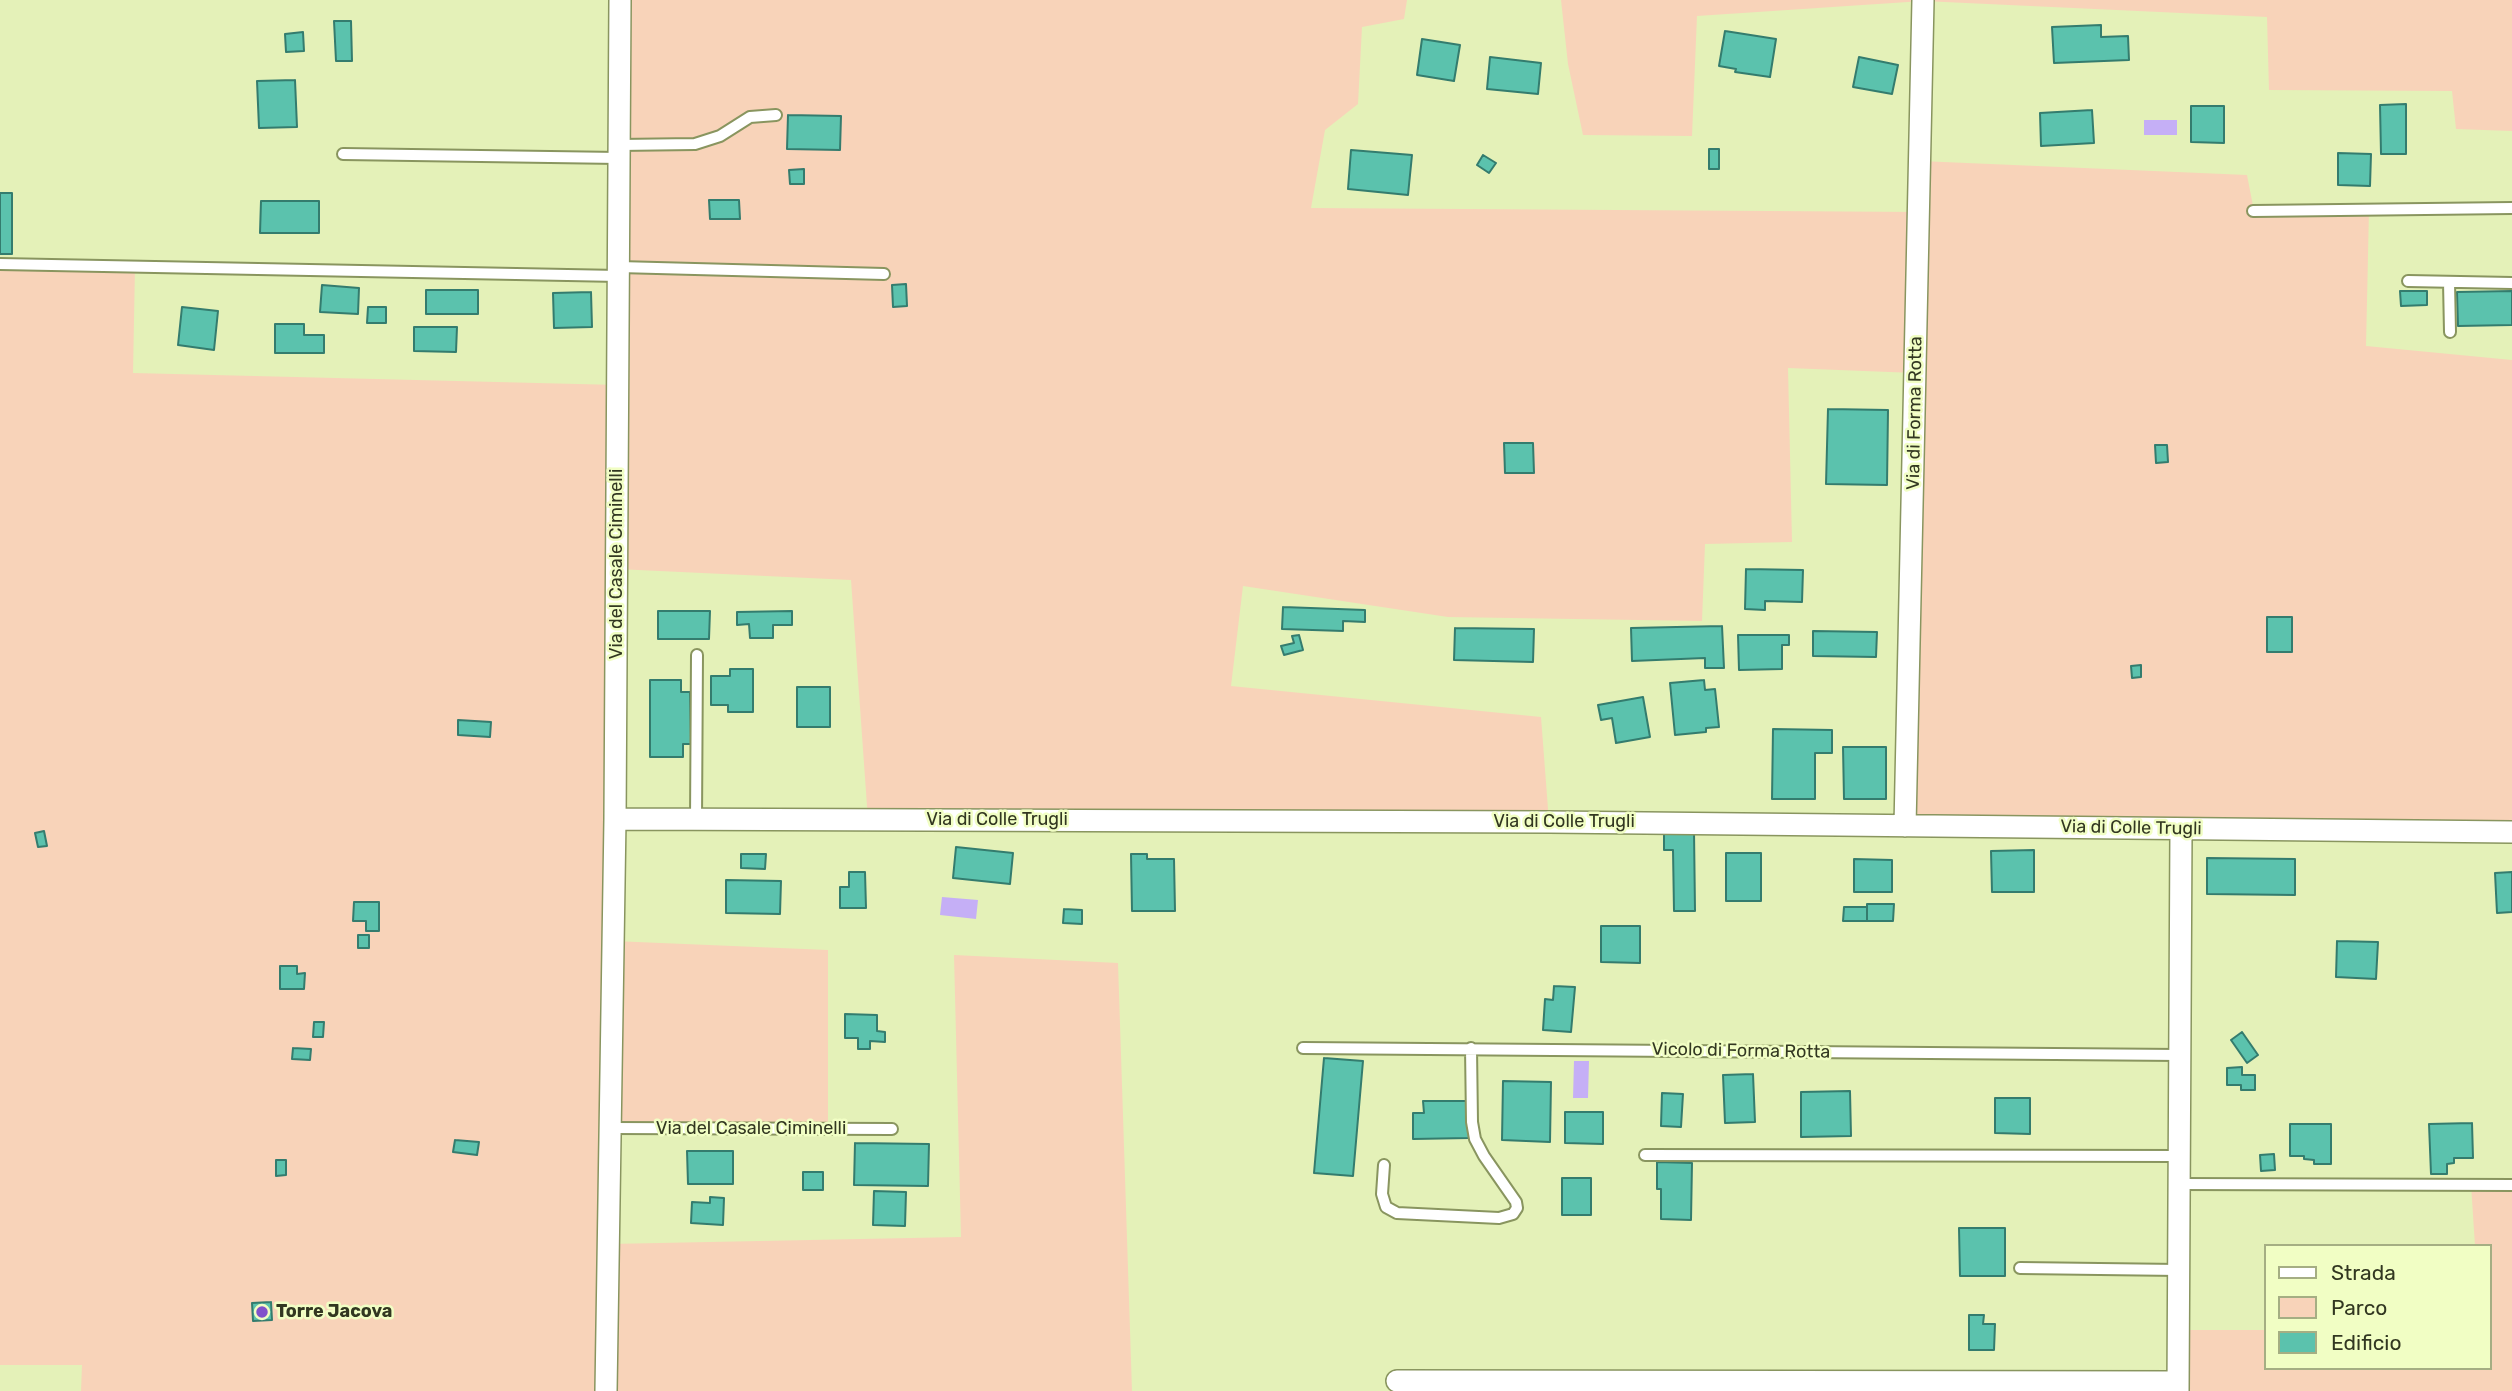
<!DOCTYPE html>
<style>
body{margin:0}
#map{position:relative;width:2512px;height:1391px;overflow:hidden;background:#e4f1b8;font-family:Rubik,sans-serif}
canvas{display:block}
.legend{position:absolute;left:2264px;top:1244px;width:228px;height:126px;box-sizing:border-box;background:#f1fec4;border:2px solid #a5ae83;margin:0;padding:9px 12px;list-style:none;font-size:21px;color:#323721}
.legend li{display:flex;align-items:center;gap:14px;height:35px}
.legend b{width:35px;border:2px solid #a5ae83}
</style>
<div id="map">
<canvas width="2512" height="1391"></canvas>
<ul class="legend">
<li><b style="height:9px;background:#fff"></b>Strada</li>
<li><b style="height:19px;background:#f8d3b9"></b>Parco</li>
<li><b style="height:19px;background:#5bc2ad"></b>Edificio</li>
</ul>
</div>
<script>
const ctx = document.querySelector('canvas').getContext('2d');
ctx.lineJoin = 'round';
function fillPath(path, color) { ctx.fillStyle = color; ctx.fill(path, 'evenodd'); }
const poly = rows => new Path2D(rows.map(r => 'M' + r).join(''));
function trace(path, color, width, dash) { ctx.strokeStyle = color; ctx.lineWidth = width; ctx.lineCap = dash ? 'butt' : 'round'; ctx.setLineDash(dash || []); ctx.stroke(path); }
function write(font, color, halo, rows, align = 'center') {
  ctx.font = font + ' Rubik,sans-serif'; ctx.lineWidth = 5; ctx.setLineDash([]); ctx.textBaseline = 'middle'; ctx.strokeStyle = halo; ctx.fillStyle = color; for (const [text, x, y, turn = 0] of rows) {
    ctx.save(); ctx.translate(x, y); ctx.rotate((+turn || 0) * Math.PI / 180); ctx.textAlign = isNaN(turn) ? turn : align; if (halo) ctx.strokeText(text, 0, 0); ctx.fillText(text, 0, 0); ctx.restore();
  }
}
fillPath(poly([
 [620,0,1407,0,1404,19,1362,27,1358,104,1325,130,1311,208,1919,212,1920,161,2247,175,2254,211,2369,210,2366,346,2512,360,2512,832,1905,826,1915,373,1788,368,1792,542,1705,544,1702,621,1448,617,1243,586,1231,686,1541,717,1549,822,868,820,851,580,617,569,613,941,828,950,828,1129,611,1128,609,1244,961,1237,954,955,1118,963,1132,1391,81,1391,82,1365,0,1365,0,264,135,267,133,373,618,385],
 [1561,0,2512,0,2512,131,2456,129,2452,91,2269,90,2267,17,1923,1,1697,16,1692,136,1583,135,1568,64],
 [2471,1184,2512,1185,2512,1391,2178,1391,2178,1330,2265,1330,2265,1368,2489,1368,2489,1246,2475,1246]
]), '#f8d3b9');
fillPath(poly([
 [2144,120,2177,120,2177,135,2144,135],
 [942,897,978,900,976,919,940,915],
 [1574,1061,1589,1061,1588,1098,1573,1098]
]), '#c5aff6');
const building = poly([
 [334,21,351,21,352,61,336,61,334,21],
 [2101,25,2101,37,2128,36,2129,60,2054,63,2052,27,2101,25],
 [1725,31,1776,39,1770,77,1735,72,1736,69,1719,66,1725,31],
 [303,32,304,51,286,52,285,34,303,32],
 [1422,39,1460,45,1454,81,1417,75,1422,39],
 [1490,57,1541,63,1538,94,1487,89,1490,57],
 [1859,57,1898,65,1892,94,1853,87,1859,57],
 [295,80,297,127,259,128,257,81,295,80],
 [2406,104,2406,154,2381,154,2380,105,2406,104],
 [2191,106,2224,106,2224,143,2191,142,2191,106],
 [2092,110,2094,143,2041,146,2040,113,2092,110],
 [788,115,841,116,840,150,787,149,788,115],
 [1709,149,1719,149,1719,169,1709,169,1709,149],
 [1351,150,1412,155,1408,195,1348,189,1351,150],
 [2338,153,2371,154,2370,186,2338,185,2338,153],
 [1483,155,1496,163,1489,173,1477,165,1483,155],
 [804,169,804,184,790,184,789,170,804,169],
 [0,193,12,193,12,254,0,254,0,193],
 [709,200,739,200,740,219,710,219,709,200],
 [261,201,319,201,319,233,260,233,261,201],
 [906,284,907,306,893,307,892,285,906,284],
 [322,285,359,288,358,314,320,312,322,285],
 [426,290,478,290,478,314,426,314,426,290],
 [2400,291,2427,291,2427,305,2401,306,2400,291],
 [2512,291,2512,325,2458,326,2457,292,2512,291],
 [591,292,592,327,554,328,553,293,591,292],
 [182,307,218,311,214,350,178,345,182,307],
 [368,307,386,307,386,323,367,323,368,307],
 [275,324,304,324,304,335,324,335,324,353,275,353,275,324],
 [414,327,457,327,456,352,414,351,414,327],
 [1828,409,1888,410,1887,485,1826,484,1828,409],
 [1504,443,1533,443,1534,473,1505,473,1504,443],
 [2155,445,2167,445,2168,462,2156,463,2155,445],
 [1746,569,1803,570,1802,602,1765,601,1765,610,1745,609,1746,569],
 [1283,607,1365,610,1365,622,1343,621,1343,631,1282,629,1283,607],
 [658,611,710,611,709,639,658,639,658,611],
 [792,611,792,625,773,625,773,638,750,638,749,624,737,625,737,612,792,611],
 [2267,617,2292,617,2292,652,2267,652,2267,617],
 [1722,626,1724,668,1705,668,1705,658,1632,661,1631,628,1722,626],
 [1455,628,1534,629,1533,662,1454,660,1455,628],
 [1813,631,1877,632,1876,657,1813,656,1813,631],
 [1299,635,1303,650,1284,655,1281,646,1294,643,1292,636,1299,635],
 [1738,635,1789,635,1789,645,1782,645,1782,669,1739,670,1738,635],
 [2141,665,2141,677,2132,678,2131,666,2141,665],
 [730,669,753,669,753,712,728,712,728,705,711,705,711,676,730,676,730,669],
 [650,680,681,680,681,692,690,692,691,744,683,744,683,757,650,757,650,680],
 [1704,680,1705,690,1715,689,1719,727,1706,728,1706,732,1675,735,1670,683,1704,680],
 [797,687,830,687,830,727,797,727,797,687],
 [1643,697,1650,737,1616,743,1612,718,1601,720,1598,705,1643,697],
 [458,720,491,722,490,737,458,735,458,720],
 [1773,729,1832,730,1832,753,1815,753,1815,799,1772,799,1773,729],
 [1843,747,1886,747,1886,799,1844,799,1843,747],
 [44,831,47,846,38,847,35,833,44,831],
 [1694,831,1695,911,1674,911,1673,850,1664,850,1664,832,1694,831],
 [956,847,1013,853,1010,884,953,878,956,847],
 [2034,850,2034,892,1992,892,1991,851,2034,850],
 [1726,853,1761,853,1761,901,1726,901,1726,853],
 [741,854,766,854,765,869,741,868,741,854],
 [1131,854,1147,854,1147,859,1174,859,1175,911,1132,911,1131,854],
 [2207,858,2295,859,2295,895,2207,894,2207,858],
 [1854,859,1892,860,1892,892,1854,892,1854,859],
 [849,872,865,872,866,908,840,908,840,887,849,887,849,872],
 [2512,872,2512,912,2497,913,2495,873,2512,872],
 [726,880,781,881,780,914,726,913,726,880],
 [354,902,379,902,379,931,366,931,366,921,353,921,354,902],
 [1867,904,1894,904,1893,921,1867,921,1867,904],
 [1844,907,1867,907,1867,921,1843,921,1844,907],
 [1064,909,1082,910,1082,924,1063,923,1064,909],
 [1601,926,1640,926,1640,963,1601,962,1601,926],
 [358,935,369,935,369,948,358,948,358,935],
 [2337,941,2378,942,2376,979,2336,977,2337,941],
 [280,966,297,966,297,974,305,973,304,989,280,989,280,966],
 [1554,986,1575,987,1571,1032,1543,1030,1545,999,1553,1000,1554,986],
 [845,1014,877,1015,877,1031,885,1032,885,1042,870,1041,870,1049,858,1049,858,1038,845,1038,845,1014],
 [314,1022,324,1022,323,1037,313,1037,314,1022],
 [2242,1032,2258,1055,2247,1063,2231,1040,2242,1032],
 [293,1048,311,1049,310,1060,292,1059,293,1048],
 [1324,1058,1363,1061,1353,1176,1314,1173,1324,1058],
 [2242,1067,2242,1075,2255,1075,2255,1090,2241,1090,2241,1085,2227,1085,2227,1068,2242,1067],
 [1753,1074,1755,1122,1725,1123,1723,1075,1753,1074],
 [1503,1081,1551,1082,1550,1142,1502,1140,1503,1081],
 [1850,1091,1851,1136,1801,1137,1801,1092,1850,1091],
 [1662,1093,1683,1094,1681,1127,1661,1126,1662,1093],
 [1995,1098,2030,1098,2030,1134,1995,1133,1995,1098],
 [1423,1101,1468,1101,1469,1138,1413,1139,1413,1113,1424,1113,1423,1101],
 [1565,1112,1603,1112,1603,1144,1565,1143,1565,1112],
 [2472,1123,2473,1158,2454,1158,2454,1163,2447,1164,2447,1174,2431,1174,2429,1124,2472,1123],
 [2290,1124,2331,1124,2331,1164,2314,1164,2314,1160,2304,1159,2304,1156,2290,1156,2290,1124],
 [455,1140,479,1142,477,1155,453,1152,455,1140],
 [855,1143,929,1144,928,1186,854,1185,855,1143],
 [687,1151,733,1151,733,1184,688,1184,687,1151],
 [2274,1154,2275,1170,2261,1171,2260,1155,2274,1154],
 [276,1160,286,1160,286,1175,276,1176,276,1160],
 [1657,1162,1692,1163,1691,1220,1661,1219,1661,1189,1657,1189,1657,1162],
 [803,1172,823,1172,823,1190,803,1190,803,1172],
 [1562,1178,1591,1178,1591,1215,1562,1215,1562,1178],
 [874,1191,906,1192,905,1226,873,1225,874,1191],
 [710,1197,724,1198,723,1225,691,1223,692,1202,710,1203,710,1197],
 [1959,1228,2005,1228,2005,1276,1960,1276,1959,1228],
 [271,1302,272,1320,253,1321,252,1303,271,1302],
 [1969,1315,1984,1315,1983,1324,1995,1324,1994,1350,1969,1350,1969,1315]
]);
fillPath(building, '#5bc2ad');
trace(building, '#347c6e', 2);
const service = poly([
 [619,145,695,144,720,136,750,117,776,115],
 [343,154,619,158],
 [2253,211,2512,208],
 [0,264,619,276],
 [619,267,884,274],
 [2408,281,2512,283],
 [2449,282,2450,332],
 [696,820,697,655],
 [1303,1048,2180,1055],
 [611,1128,892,1129],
 [1645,1155,2179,1156],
 [1384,1165,1382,1194,1386,1207,1397,1213,1499,1218,1513,1214,1517,1208,1516,1202,1484,1156,1475,1139,1472,1122,1471,1048],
 [2179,1184,2512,1185],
 [2020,1268,2179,1270]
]);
const minor = poly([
 [615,819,1549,822,2512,832],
 [1905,826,1923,0],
 [1397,1381,2178,1382],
 [606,1391,615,819,620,0],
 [2178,1391,2181,829]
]);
trace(service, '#89955f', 14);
trace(minor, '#89955f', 24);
trace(service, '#fff', 10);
trace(minor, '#fff', 21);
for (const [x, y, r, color] of [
 [262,1312,7,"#8152cb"]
]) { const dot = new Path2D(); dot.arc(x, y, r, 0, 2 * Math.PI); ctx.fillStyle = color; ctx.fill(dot); trace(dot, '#f1fec4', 2.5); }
write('18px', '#323721', '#f1fec4', [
 ["Via di Forma Rotta",1915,413,-89],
 ["Via del Casale Ciminelli",617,564,-90],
 ["Via di Colle Trugli",997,820],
 ["Via di Colle Trugli",1564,822],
 ["Via di Colle Trugli",2131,828,1],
 ["Vicolo di Forma Rotta",1741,1051,1],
 ["Via del Casale Ciminelli",751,1129]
]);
write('bold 18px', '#323721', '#f1fec4', [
 ["Torre Jacova",276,1312]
], 'left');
</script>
